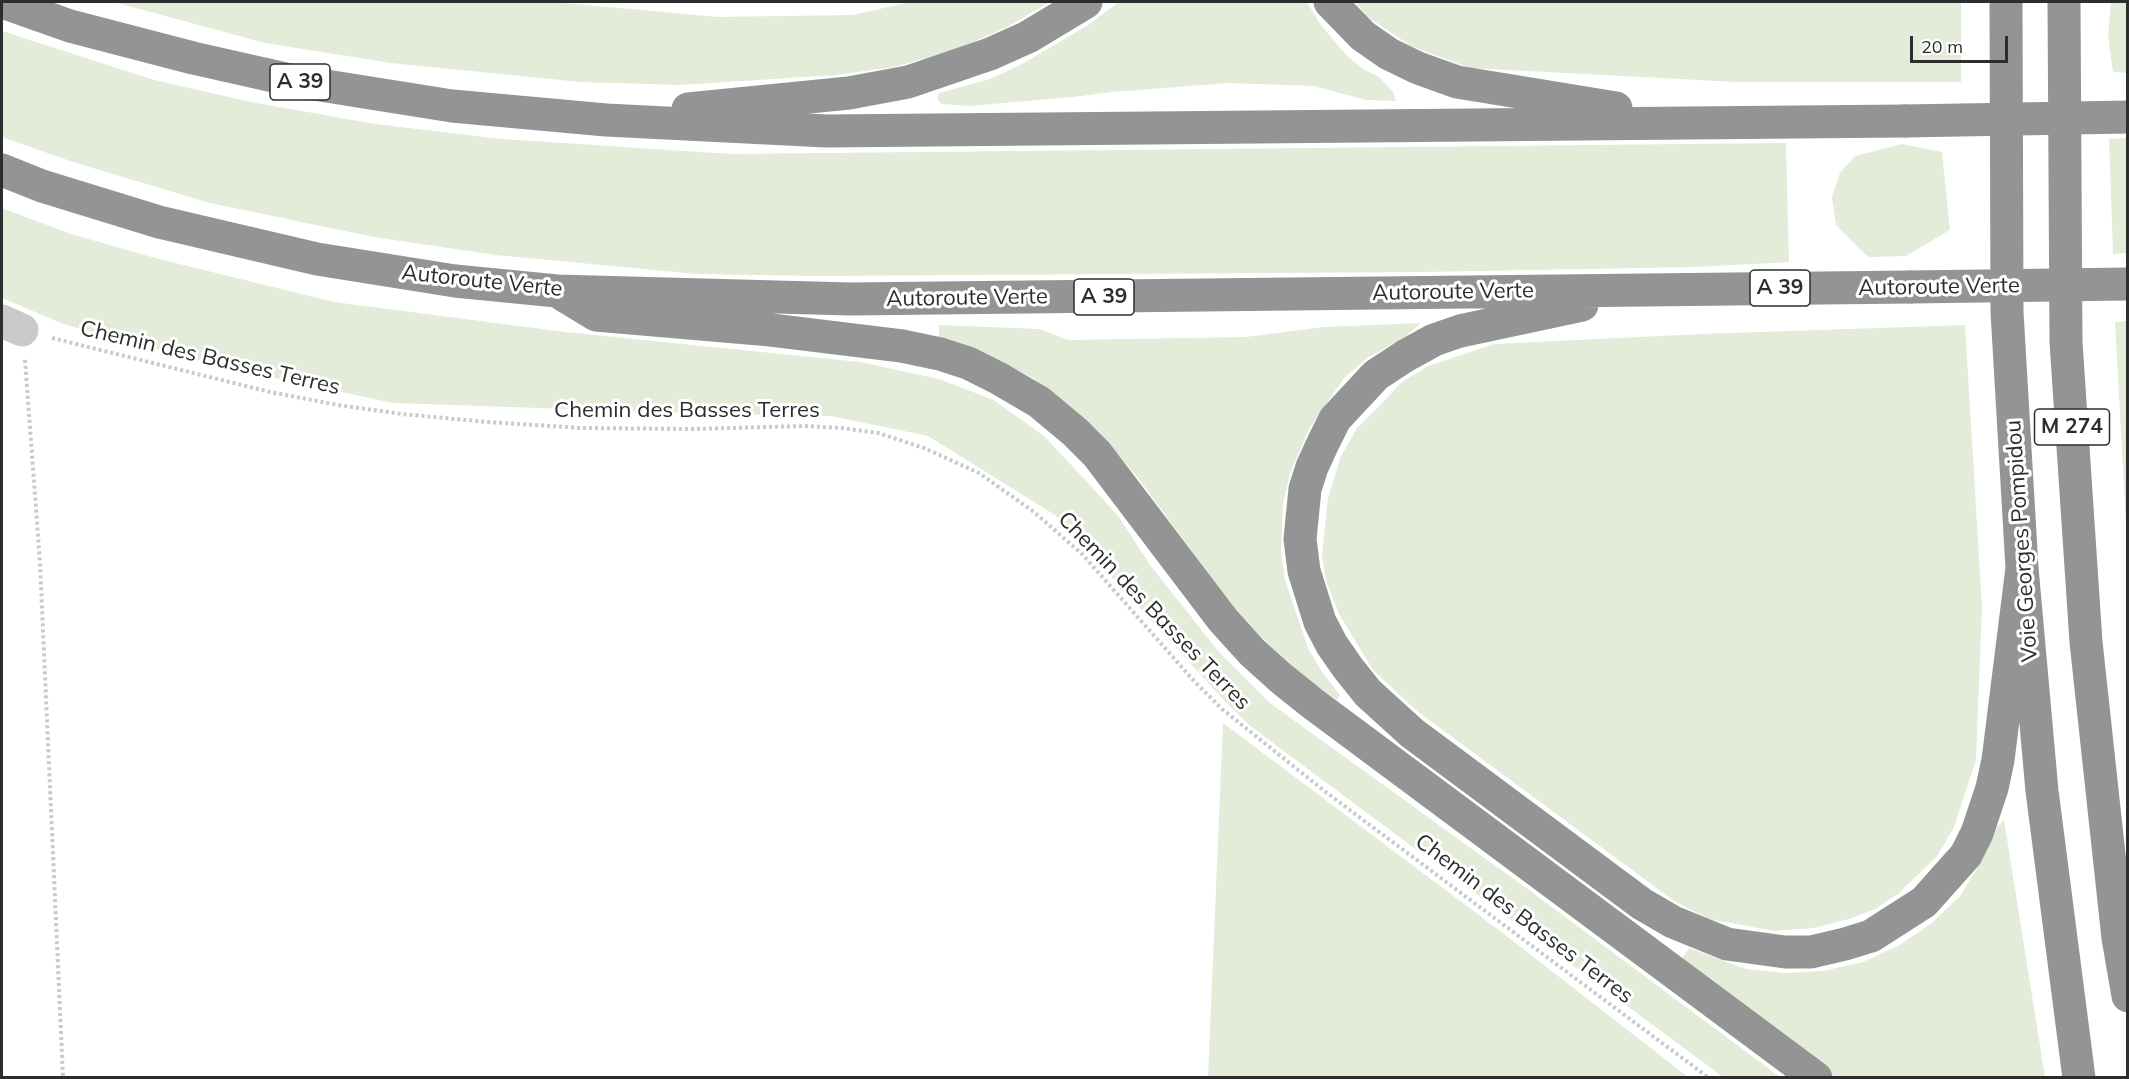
<!DOCTYPE html>
<style>
body{margin:0}
#map{position:relative;width:2129px;height:1079px;overflow:hidden;background:#fff;font-family:Mulish,sans-serif}
canvas{display:block}
.frame{position:absolute;inset:0;border:3px solid #2d2d2d;pointer-events:none}
.scale{position:absolute;left:1910px;top:36px;width:98px;height:27px;box-sizing:border-box;border:3px solid #2d2d2d;border-top:0;padding-left:8px;font-size:18px;line-height:21px;white-space:nowrap;color:#2d2d2d;-webkit-text-stroke:4px #fff;paint-order:stroke}
</style>
<div id="map">
<canvas width="2129" height="1079"></canvas>
<div class="frame"></div>
<div class="scale">20 m</div>
</div>
<script>
const ctx = document.querySelector('canvas').getContext('2d');
ctx.lineJoin = 'round';
function fillPath(path, color) { ctx.fillStyle = color; ctx.fill(path, 'evenodd'); }
const poly = rows => new Path2D(rows.map(r => 'M' + r).join(''));
function trace(path, color, width, dash) { ctx.strokeStyle = color; ctx.lineWidth = width; ctx.lineCap = dash ? 'butt' : 'round'; ctx.setLineDash(dash || []); ctx.stroke(path); }
function write(font, color, halo, rows, align = 'center') {
  ctx.font = font + ' Mulish,sans-serif'; ctx.lineWidth = 6; ctx.setLineDash([]); ctx.textBaseline = 'middle'; ctx.strokeStyle = halo; ctx.fillStyle = color; for (const [text, x, y, turn = 0] of rows) {
    ctx.save(); ctx.translate(x, y); ctx.rotate((+turn || 0) * Math.PI / 180); ctx.textAlign = isNaN(turn) ? turn : align; if (halo) ctx.strokeText(text, 0, 0); ctx.fillText(text, 0, 0); ctx.restore();
  }
}
fillPath(poly([
 [114,2,554,2,718,17,853,15,910,2,1050,2,1007,27,955,50,894,67,836,75,680,85,581,82,391,63,265,43],
 [1119,2,1307,2,1320,24,1347,56,1363,69,1379,77,1393,92,1396,101,1366,100,1314,86,1229,83,1112,92,1073,97,969,106,942,104,937,99,939,93,990,79,1022,64,1085,27],
 [1355,2,1961,2,1961,82,1737,82,1470,68,1411,46,1368,17],
 [2111,2,2127,2,2127,73,2113,72,2108,36],
 [2,31,154,80,251,102,375,124,502,139,731,154,1786,143,1789,262,1697,267,1422,272,817,276,697,274,496,255,374,237,210,203,76,163,2,137],
 [2127,138,2127,253,2113,254,2109,139],
 [1902,144,1942,152,1950,230,1906,256,1870,257,1865,254,1836,225,1832,197,1840,173,1855,156],
 [2,208,71,234,155,258,334,302,565,332,860,362,939,379,994,400,1045,437,1088,483,1119,517,1150,565,1219,652,1270,703,1533,893,1780,1077,1723,1077,1332,787,1249,725,1222,698,1055,515,928,436,831,416,715,414,393,403,233,369,66,325,2,298],
 [2127,321,2128,543,2127,543,2115,322],
 [1421,323,1405,337,1367,358,1344,378,1309,429,1290,473,1283,504,1281,552,1285,580,1308,648,1322,672,1340,695,1337,700,1302,675,1240,617,1139,479,1100,433,1033,378,990,356,939,338,939,325,1040,329,1068,340,1246,337,1324,327],
 [1965,325,1982,607,1976,760,1954,827,1937,856,1899,893,1875,909,1849,919,1814,928,1774,931,1709,919,1674,901,1417,711,1373,670,1339,614,1326,581,1322,555,1328,498,1341,456,1357,428,1379,406,1402,382,1428,366,1494,344,1702,334],
 [1223,723,1500,931,1688,1077,1208,1077],
 [2004,820,2045,1077,1836,1077,1681,960,1689,948,1746,969,1784,973,1823,971,1863,962,1898,946,1932,923,1960,896,1981,862,1996,828]
]), '#e2ecd9');
trace(poly([
 [52,338,270,392,338,405,402,414,487,422,582,428,692,429,804,426,842,428,878,433,924,448,979,473,1034,512,1082,554,1194,681,1222,709,1327,793,1709,1078],
 [25,360,40,563,63,1078]
]), '#cacaca', 4, [3, 3]);
trace(poly([
 [2,321,22,330]
]), '#cacaca', 33);
trace(poly([
 [2,2,70,26,193,58,295,81,452,106,606,120,826,131,1905,121],
 [1330,2,1363,36,1389,54,1418,68,1457,82,1616,108],
 [2006,2,2007,312,2022,568,2042,791,2079,1078],
 [2064,2,2066,342,2086,642,2118,938,2128,996],
 [688,109,849,93,908,82,990,54,1028,37,1086,2],
 [2,170,42,186,159,222,317,259,455,281,557,291,850,299,1910,287],
 [563,295,596,315,771,330,902,346,940,354,968,363,998,378,1039,402,1075,432,1097,454,1223,620,1252,652,1282,679,1312,703,1816,1078],
 [1582,305,1460,331,1434,340,1405,356,1376,375,1335,419,1324,441,1312,467,1305,489,1300,539,1304,571,1320,622,1332,645,1348,668,1368,693,1412,733,1642,904,1673,922,1727,944,1785,952,1811,952,1845,944,1871,936,1924,902,1966,855,1977,833,1992,788,1998,760,2022,568]
]), '#949494', 33);
trace(poly([
 [1905,121,2128,117],
 [1910,287,2128,284]
]), '#949494', 33);
for (const [x, y, w] of [
 [300,82,60],
 [1780,288,60],
 [1104,297,60],
 [2072,427,75]
]) { const box = new Path2D(); box.roundRect(x - w / 2, y - 18, w, 36, 4.5); ctx.fillStyle = '#fff'; ctx.fill(box); trace(box, '#2d2d2d', 1.5); }
write('bold 21px', '#2d2d2d', null, [
 ["A 39",300,82],
 ["A 39",1780,288],
 ["A 39",1104,297],
 ["M 274",2072,427]
]);
write('22px', '#2d2d2d', '#fff', [
 ["Autoroute Verte",482,281,6],
 ["Autoroute Verte",1939,287,-1],
 ["Autoroute Verte",1453,292,-1],
 ["Autoroute Verte",967,298,-1],
 ["Chemin des Basses Terres",210,358,13],
 ["Chemin des Basses Terres",687,410],
 ["Voie Georges Pompidou",2022,541,-94],
 ["Chemin des Basses Terres",1154,611,46],
 ["Chemin des Basses Terres",1524,919,37]
]);
</script>
